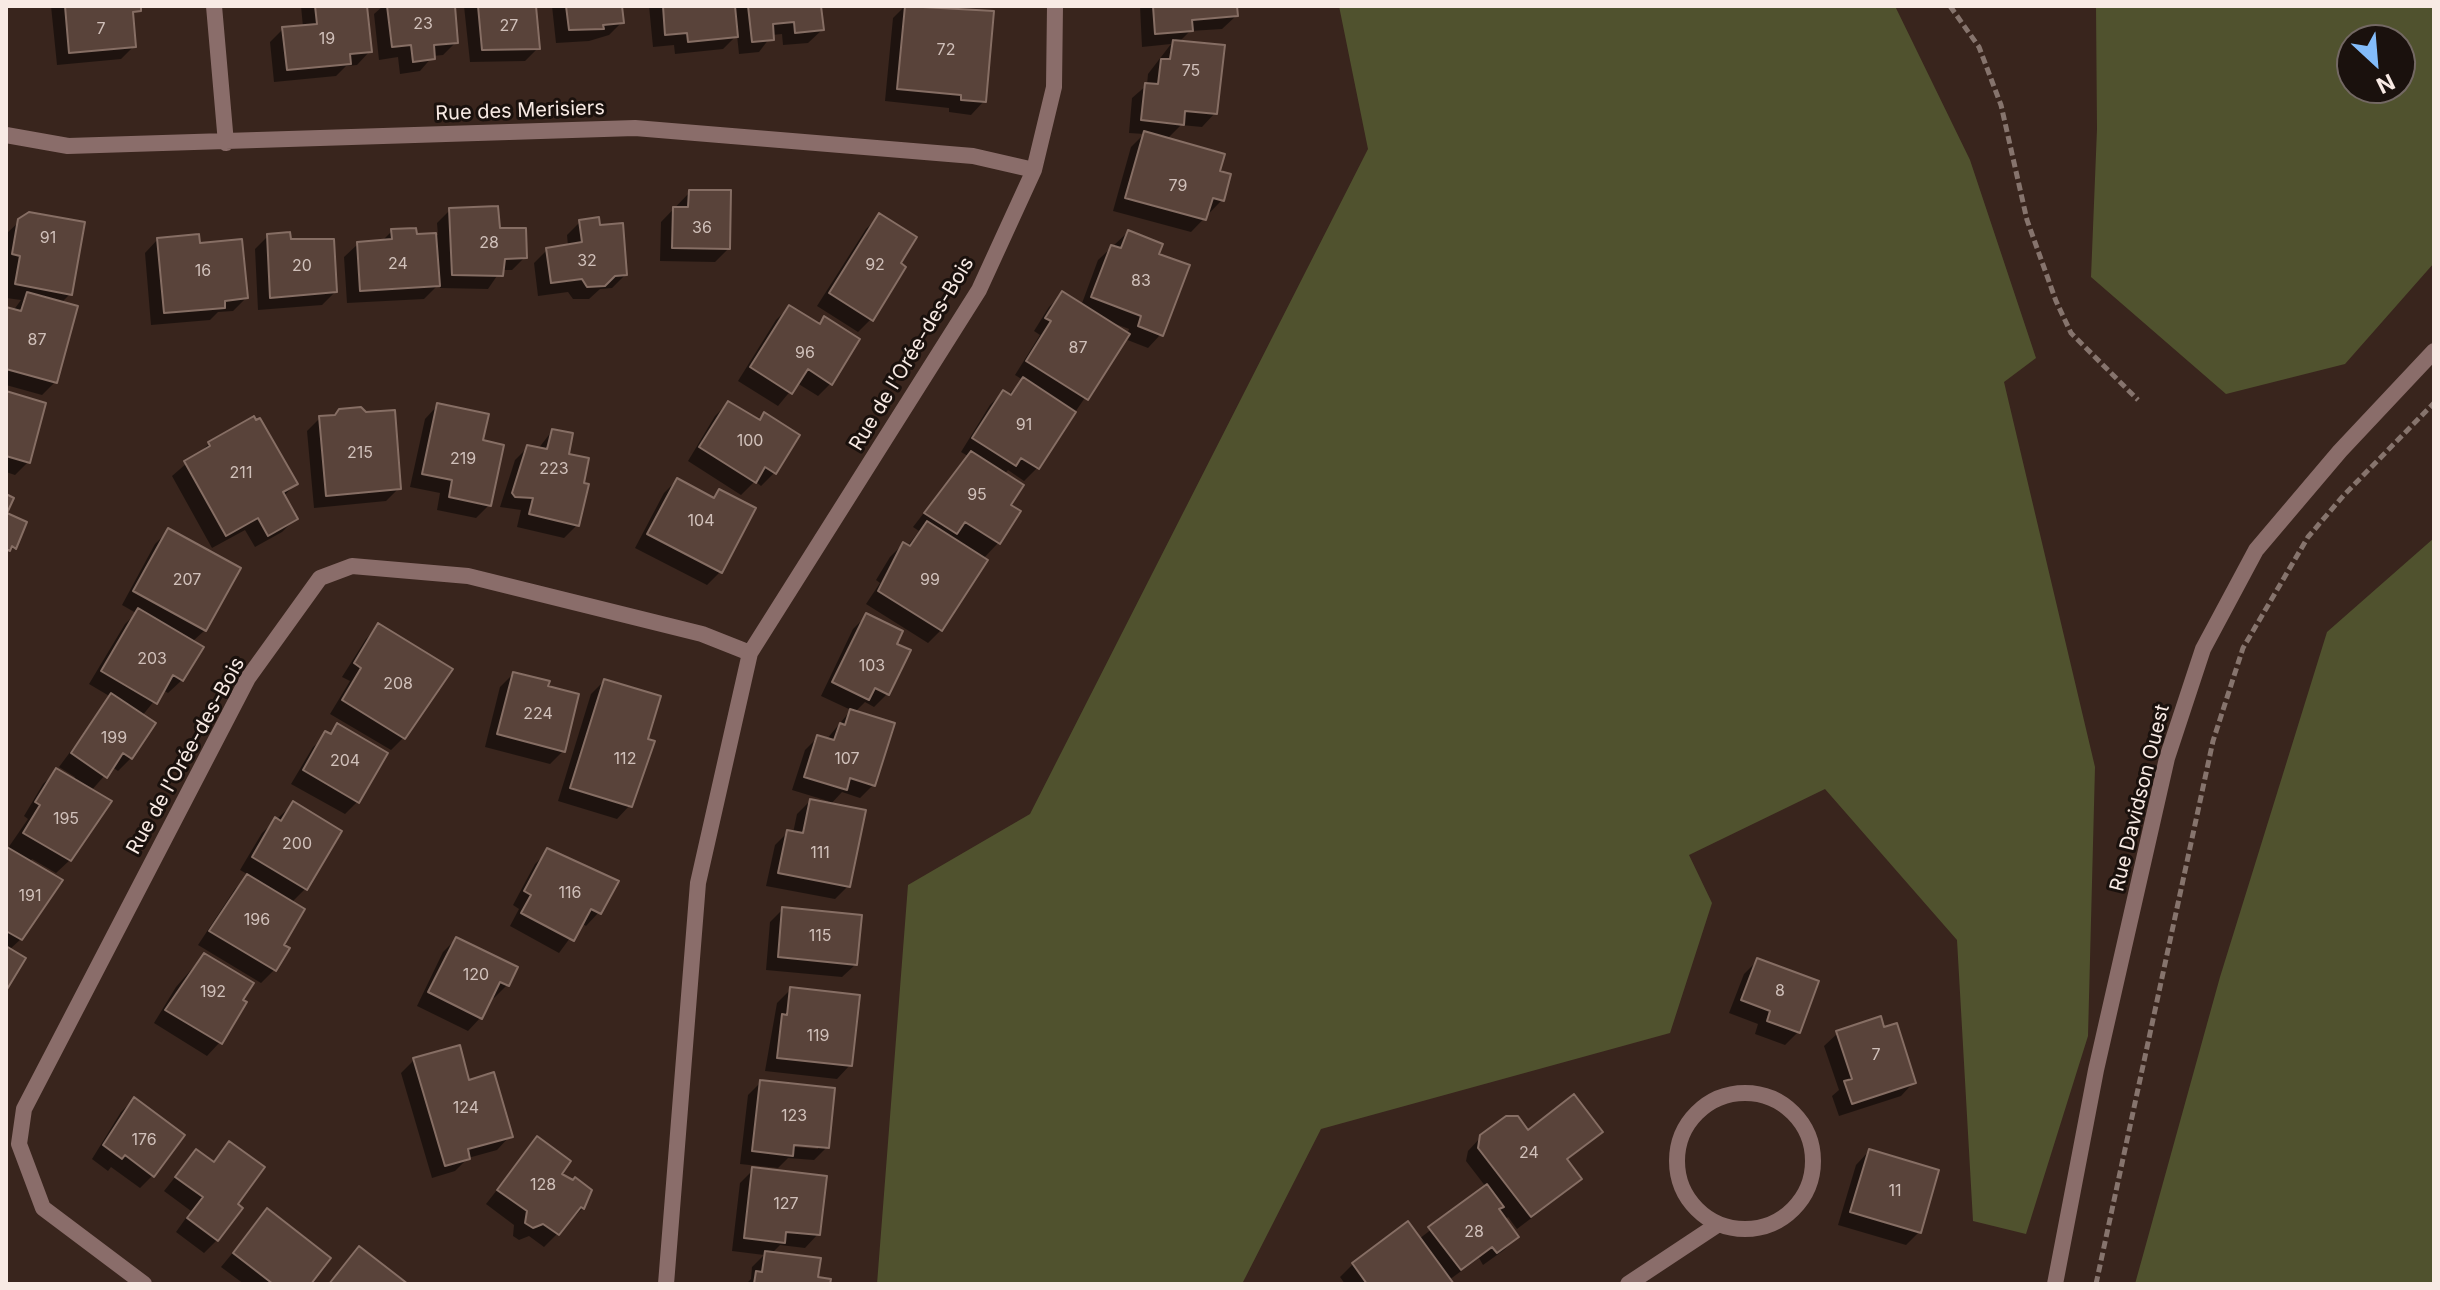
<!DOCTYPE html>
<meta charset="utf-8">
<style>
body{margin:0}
#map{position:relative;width:2440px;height:1290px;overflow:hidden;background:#39251d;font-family:Inter,sans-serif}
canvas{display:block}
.frame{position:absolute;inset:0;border:8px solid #f8eae4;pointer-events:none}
.north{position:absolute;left:2336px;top:24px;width:80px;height:80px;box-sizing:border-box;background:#1a110d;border:2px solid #736863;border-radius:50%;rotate:154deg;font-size:22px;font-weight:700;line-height:32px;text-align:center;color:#f8eae4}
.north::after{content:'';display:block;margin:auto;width:28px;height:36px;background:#83bcfa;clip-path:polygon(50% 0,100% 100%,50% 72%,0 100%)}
</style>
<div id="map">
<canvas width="2440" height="1290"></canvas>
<div class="frame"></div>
<div class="north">N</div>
</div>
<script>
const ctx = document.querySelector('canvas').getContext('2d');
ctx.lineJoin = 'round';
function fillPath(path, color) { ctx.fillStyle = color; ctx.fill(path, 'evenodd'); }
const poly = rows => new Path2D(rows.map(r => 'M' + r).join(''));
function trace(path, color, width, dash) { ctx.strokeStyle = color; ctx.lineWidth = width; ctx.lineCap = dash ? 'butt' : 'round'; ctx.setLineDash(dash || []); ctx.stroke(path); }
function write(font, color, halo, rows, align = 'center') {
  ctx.font = font + ' Inter,sans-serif'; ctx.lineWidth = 6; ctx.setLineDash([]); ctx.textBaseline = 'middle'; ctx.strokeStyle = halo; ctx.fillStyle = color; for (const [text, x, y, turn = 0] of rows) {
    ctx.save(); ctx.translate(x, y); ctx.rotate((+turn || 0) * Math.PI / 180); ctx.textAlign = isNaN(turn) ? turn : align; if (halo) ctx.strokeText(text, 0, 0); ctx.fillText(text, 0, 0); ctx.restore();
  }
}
fillPath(poly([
 [1339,6,1895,6,1970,160,2036,358,2004,382,2095,767,2088,1036,2026,1234,1973,1221,1957,940,1825,789,1689,855,1712,903,1670,1033,1321,1129,1242,1284,877,1284,908,885,1030,814,1368,149],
 [2096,6,2434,6,2434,263,2345,364,2226,394,2091,277,2097,129],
 [2352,40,2400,40,2400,88,2352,88],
 [2434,538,2434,1284,2135,1284,2220,977,2327,632]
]), '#50522e');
fillPath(poly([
 [51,6,139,6,131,18,134,46,121,59,57,65],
 [301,6,365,6,370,51,357,65,346,66,336,76,274,82,270,42,283,29,303,27],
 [383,6,453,6,456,42,443,55,433,56,420,71,400,74,398,57,379,60,374,14],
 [464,6,534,6,538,48,525,61,470,62],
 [552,6,620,6,622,22,609,35,589,41,556,43],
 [649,6,819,6,822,30,808,43,783,45,782,34,772,35,759,52,739,54,737,35,723,49,675,54,674,45,653,47],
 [905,6,992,13,984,101,971,115,949,112,949,108,885,101,893,18],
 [1140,6,1235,6,1236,16,1222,29,1190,31,1179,42,1215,113,1202,127,1181,125,1166,140,1218,172,1222,200,1191,232,1113,211,1131,147,1144,134,1129,133,1132,98,1147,85,1148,74,1171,44,1142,47],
 [690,192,728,249,715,262,660,261,661,222],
 [450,210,498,230,525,257,512,270,501,270,488,289,440,288,440,283,424,299,347,303,344,257,358,244,381,242,392,231,415,236,438,235,437,223],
 [879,216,871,319,858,332,817,306,866,229],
 [20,221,70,294,61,303,55,382,42,395,6,385,6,309,13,311,21,300,6,298,6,234],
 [580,222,625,275,612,288,600,289,589,299,573,299,568,292,538,296,534,263,547,250,568,246,567,235],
 [1128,232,1156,255,1161,334,1148,348,1125,339,1037,468,1024,481,1008,470,1004,475,1008,505,1018,512,998,543,983,559,985,560,941,630,928,643,866,604,880,583,876,580,890,557,903,544,907,547,919,531,913,527,968,456,961,452,990,405,1003,392,1008,395,1023,380,1015,375,1040,335,1034,331,1049,307,1062,294,1081,306,1098,260],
 [1110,322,1129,329,1127,335],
 [268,236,289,241,335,292,322,305,258,310,255,249],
 [158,239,198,245,246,298,233,311,218,312,210,320,151,325,145,253],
 [789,307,818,326,824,319,831,383,818,396,797,383,778,406,738,381,776,320],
 [6,393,28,462,15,475,6,472],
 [728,403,758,421,764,415,774,473,761,486,755,481,741,495,688,461,715,416],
 [438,405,481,442,489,505,476,518,437,510,440,493,410,487,425,419],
 [365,414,399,488,386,501,314,508,307,431,320,418],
 [552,431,566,455,577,525,564,538,517,527,521,510,500,507,515,460,528,447,538,449],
 [209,444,295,484,283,497,295,519,282,532,255,547,245,530,212,548,172,476],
 [677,480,712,498,719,491,753,509,720,572,707,585,635,548,664,493],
 [168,531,205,630,192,642,182,680,168,693,163,690,142,716,131,758,118,771,112,767,91,791,70,860,56,873,32,859,30,862,21,939,9,950,6,988,6,851,28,819,24,816,43,784,57,771,73,780,75,777,59,767,111,697,89,684,125,624,136,613,122,605,155,544],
 [866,616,895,644,887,694,874,707,865,702,854,713,873,785,860,798,842,792,830,805,848,886,835,899,766,886,775,845,788,832,793,833,797,814,810,801,827,804,828,801,792,790,805,750,818,737,826,740,851,710,821,696,853,629],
 [379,626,404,737,391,750,330,714,350,681,342,677,366,639],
 [513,674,546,688,563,751,550,764,485,747,500,687],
 [604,681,630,805,617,819,558,801,591,694],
 [338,726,358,801,345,814,291,784,313,747],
 [293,804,306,888,291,903,274,970,261,983,198,945,235,889,249,875,240,870,262,833],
 [548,851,599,912,586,926,581,923,559,953,510,926,519,909,513,905,535,864],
 [783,909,856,964,842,977,766,970,770,922],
 [456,939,516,968,507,985,494,998,491,997,481,1017,468,1031,417,1006,443,952],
 [204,955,220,1042,207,1056,154,1023,176,987],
 [1757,961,1798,1032,1785,1045,1755,1034,1758,1024,1729,1013,1744,974],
 [790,990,850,1065,837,1079,765,1071,777,1003],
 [1838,1033,1914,1082,1901,1096,1839,1116,1832,1096,1839,1090,1824,1046],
 [414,1060,510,1136,497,1150,468,1158,455,1171,432,1178,401,1073],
 [761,1082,827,1147,814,1160,788,1158,778,1168,740,1164,748,1095],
 [785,1142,818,1145,818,1149,784,1146],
 [134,1099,153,1175,140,1188,111,1167,108,1171,92,1159,121,1112],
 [1527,1132,1601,1132,1566,1161,1580,1178,1567,1191,1517,1229,1508,1217,1506,1219,1517,1237,1504,1250,1483,1265,1479,1258,1449,1280,1451,1284,1345,1284,1340,1277,1353,1264,1407,1224,1419,1239,1486,1187,1466,1161,1468,1151,1481,1137],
 [537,1139,583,1208,544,1247,529,1236,519,1240,513,1236,514,1225,486,1204],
 [229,1143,235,1204,217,1240,204,1253,176,1232,191,1211,164,1191,196,1151,212,1163],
 [1869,1151,1919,1232,1906,1245,1838,1225,1856,1165],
 [753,1170,818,1234,805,1248,780,1245,771,1254,828,1284,746,1284,751,1279,752,1267,764,1255,732,1251,740,1183],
 [267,1211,309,1284,244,1284,221,1267]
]), '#0007');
const building = poly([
 [65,6,141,6,141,11,133,12,136,47,69,53,65,6],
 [315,6,367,6,372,52,350,54,351,64,287,70,282,27,317,24,315,6],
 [387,6,455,6,458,43,434,45,435,59,413,62,411,45,392,47,387,6],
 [478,6,536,6,540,49,482,50,478,6],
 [566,6,622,6,624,23,603,25,604,29,569,30,566,6],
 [663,6,735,6,738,37,688,42,687,33,665,35,663,6],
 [748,6,821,6,824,30,795,33,794,22,773,24,774,40,752,42,748,6],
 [905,6,994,11,986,102,961,100,961,95,897,89,905,6],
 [1153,6,1237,6,1238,16,1192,20,1193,31,1155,34,1153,6],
 [1173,40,1225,45,1217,114,1185,111,1184,125,1141,120,1145,83,1158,84,1161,59,1170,59,1173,40],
 [1144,131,1225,154,1220,171,1231,174,1224,201,1213,198,1206,220,1125,198,1144,131],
 [689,190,731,190,730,249,672,248,673,207,688,207,689,190],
 [498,206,500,228,526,228,527,258,505,259,503,276,452,275,449,208,498,206],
 [29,212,85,222,72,295,15,284,20,256,12,254,18,219,29,212],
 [879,213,917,237,901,263,906,267,873,321,829,293,879,213],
 [599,217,600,225,623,223,627,275,615,276,605,286,587,287,582,279,551,283,546,248,582,242,579,220,599,217],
 [416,228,417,234,436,233,440,286,360,291,357,242,392,239,391,229,416,228],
 [1128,230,1163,244,1159,254,1190,265,1163,336,1138,326,1141,316,1091,297,1111,245,1121,248,1128,230],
 [290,232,291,239,334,239,337,292,270,298,267,234,290,232],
 [199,234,200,243,242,239,248,298,225,301,225,308,164,313,157,238,199,234],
 [1062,291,1130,334,1088,400,1026,361,1051,321,1045,318,1062,291],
 [27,292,78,306,57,383,6,369,6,307,21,311,27,292],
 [789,305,820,324,824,316,860,339,832,385,808,369,792,394,750,367,789,305],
 [1023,377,1076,412,1039,469,1021,458,1016,466,972,438,1003,390,1011,395,1023,377],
 [6,391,46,403,30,463,6,456,6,391],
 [728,401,760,420,764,412,800,435,776,474,765,467,756,483,699,447,728,401],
 [437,403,489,414,483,440,504,445,491,506,449,497,452,480,422,474,437,403],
 [361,407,366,412,395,410,401,489,326,496,319,416,335,415,339,409,361,407],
 [254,416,256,420,260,418,298,484,283,492,298,519,268,536,258,518,226,536,184,461,210,446,208,442,254,416],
 [552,429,573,433,569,454,589,458,584,483,589,484,579,526,529,514,533,498,515,497,512,493,527,445,547,449,552,429],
 [971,451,1024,485,1011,505,1021,511,1000,544,965,522,957,534,924,513,971,451],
 [677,478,714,498,719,489,756,508,722,573,647,534,677,478],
 [6,494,14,498,7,513,27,522,16,549,12,546,10,551,6,549,6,494],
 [927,521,988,560,942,631,878,591,903,542,910,546,927,521],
 [168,528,241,568,206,631,133,591,168,528],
 [138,608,204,647,183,681,173,675,157,704,101,671,138,608],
 [866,613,903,631,897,644,911,650,889,695,875,688,869,700,832,682,866,613],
 [378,623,453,669,405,739,342,700,361,668,354,663,378,623],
 [513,672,550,681,548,686,579,694,565,752,497,734,513,672],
 [604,679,661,696,648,739,655,741,632,807,570,788,604,679],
 [111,693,156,723,132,759,123,753,107,778,71,753,111,693],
 [850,709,895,723,875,786,850,778,847,790,804,777,817,735,834,740,840,723,845,725,850,709],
 [337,723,388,753,359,803,303,770,325,731,331,734,337,723],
 [56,768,112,801,71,861,23,833,40,805,35,802,56,768],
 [810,799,866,810,850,887,778,873,787,830,803,833,810,799],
 [293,801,342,831,307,890,252,857,275,817,281,821,293,801],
 [7,847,63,880,22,940,6,931,7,847],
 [547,848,619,881,601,914,591,909,574,941,521,913,531,895,524,891,547,848],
 [247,874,305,909,284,945,290,948,276,971,209,931,247,874],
 [782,907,862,915,857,965,778,957,782,907],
 [456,937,518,967,509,986,500,982,482,1019,428,992,456,937],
 [6,946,26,958,6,991,6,946],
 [204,953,254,983,243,1000,247,1002,222,1044,165,1010,204,953],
 [1757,958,1819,981,1800,1033,1767,1021,1770,1011,1741,1000,1757,958],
 [790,987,860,995,852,1066,777,1058,782,1014,787,1015,790,987],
 [1881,1016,1884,1027,1897,1023,1916,1083,1852,1104,1844,1081,1852,1079,1836,1031,1881,1016],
 [460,1045,469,1080,494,1072,513,1137,468,1149,470,1159,445,1166,413,1058,460,1045],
 [760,1080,835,1088,829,1148,794,1145,793,1156,752,1151,760,1080],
 [1574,1094,1603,1132,1567,1159,1582,1179,1531,1217,1478,1148,1480,1135,1506,1116,1518,1116,1528,1130,1574,1094],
 [134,1097,185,1135,154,1177,125,1155,122,1159,103,1145,134,1097],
 [537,1136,571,1161,562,1174,573,1180,575,1177,592,1190,584,1209,581,1207,559,1235,543,1224,533,1228,525,1223,527,1211,497,1190,537,1136],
 [229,1141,265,1167,238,1204,243,1208,218,1241,187,1218,203,1197,175,1177,196,1149,214,1162,229,1141],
 [1869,1149,1939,1170,1921,1233,1850,1212,1869,1149],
 [752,1167,827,1176,820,1235,786,1232,785,1243,744,1238,752,1167],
 [1487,1184,1504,1207,1499,1209,1519,1237,1497,1253,1492,1247,1461,1270,1428,1227,1487,1184],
 [267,1208,331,1258,311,1284,273,1284,233,1253,267,1208],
 [1408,1221,1454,1284,1367,1284,1352,1263,1408,1221],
 [359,1246,408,1284,329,1284,359,1246],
 [765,1251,821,1258,818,1277,831,1279,830,1284,754,1284,756,1271,762,1272,765,1251]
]);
fillPath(building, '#59433a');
trace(building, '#866e64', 2);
trace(poly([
 [1950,6,1979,47,2001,105,2027,220,2056,301,2071,333,2138,400],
 [2096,1284,2213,741,2243,648,2308,537,2344,495,2434,403]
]), '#86746d', 5, [8, 4]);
trace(poly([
 [214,6,226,143],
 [6,135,68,146,635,128,973,156,1034,170],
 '1677 1161a68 68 0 1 1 136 0a68 68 0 1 1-136 0Z',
 [144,1284,43,1208,19,1144,24,1109,248,678,320,578,352,566,468,576,702,634,750,653],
 [666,1284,698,883,750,653,979,290,1034,170,1054,87,1055,6],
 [1628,1284,1717,1225]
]), '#8a6d6a', 16);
trace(poly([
 [2055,1284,2096,1070,2167,758,2203,649,2256,550,2340,451,2434,351]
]), '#8a6d6a', 16);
write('16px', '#d0c0ba', null, [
 ["23",423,24],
 ["27",509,26],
 ["7",101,29],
 ["19",327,39],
 ["72",946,50],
 ["75",1191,71],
 ["79",1178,186],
 ["36",702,228],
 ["91",48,238],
 ["28",489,243],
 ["32",587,261],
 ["24",398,264],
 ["92",875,265],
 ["20",302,266],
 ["16",203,271],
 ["83",1141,281],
 ["87",37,340],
 ["87",1078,348],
 ["96",805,353],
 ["91",1024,425],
 ["100",750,441],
 ["215",360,453],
 ["219",463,459],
 ["223",554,469],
 ["211",241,473],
 ["95",977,495],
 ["104",701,521],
 ["207",187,580],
 ["99",930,580],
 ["203",152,659],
 ["103",872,666],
 ["208",398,684],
 ["224",538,714],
 ["199",114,738],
 ["112",625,759],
 ["107",847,759],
 ["204",345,761],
 ["195",66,819],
 ["200",297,844],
 ["111",820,853],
 ["116",570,893],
 ["191",30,896],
 ["196",257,920],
 ["115",820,936],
 ["120",476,975],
 ["8",1780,991],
 ["192",213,992],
 ["119",818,1036],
 ["7",1876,1055],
 ["124",466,1108],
 ["123",794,1116],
 ["176",144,1140],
 ["24",1529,1153],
 ["128",543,1185],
 ["11",1895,1191],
 ["127",786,1204],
 ["28",1474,1232]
]);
write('20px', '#f8eae4', '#1a110d', [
 ["Rue des Merisiers",520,111,-2],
 ["Rue de l'Orée-des-Bois",912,354,-59],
 ["Rue de l'Orée-des-Bois",186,756,-61],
 ["Rue Davidson Ouest",2140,798,-76]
]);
</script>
